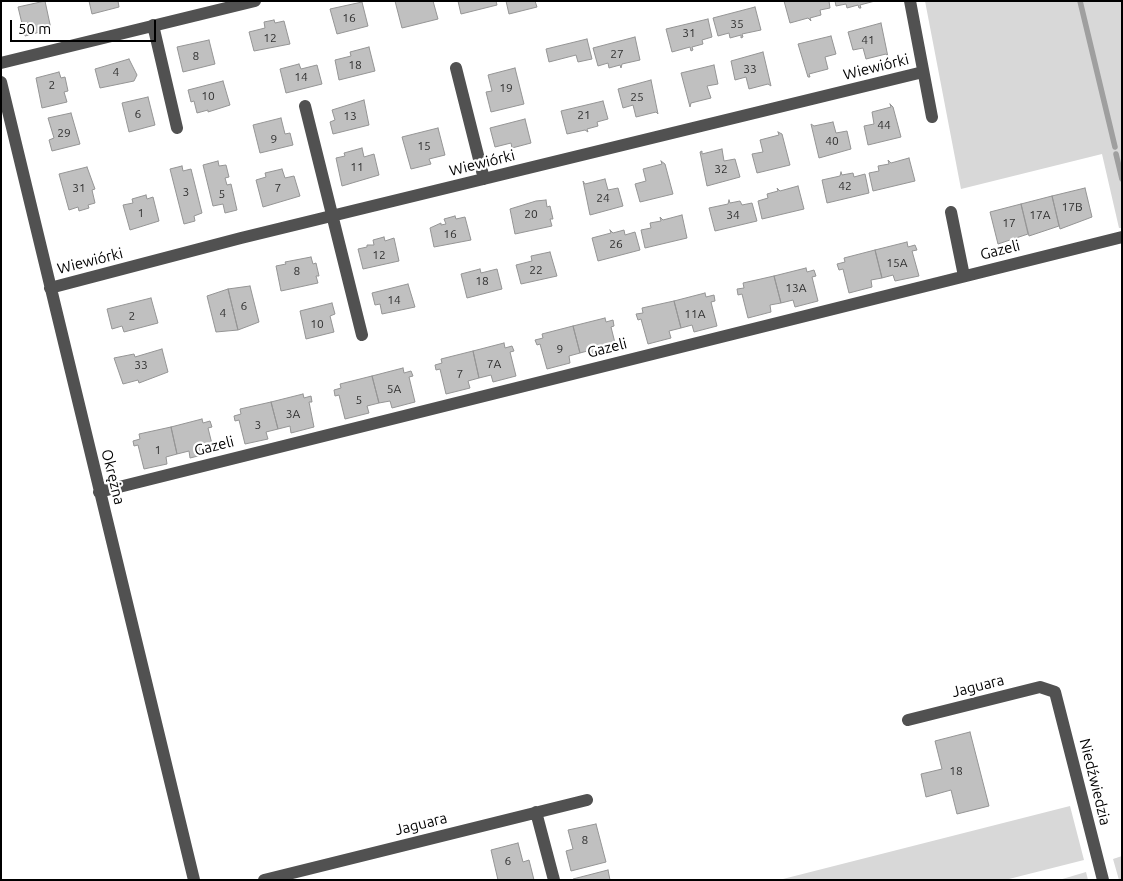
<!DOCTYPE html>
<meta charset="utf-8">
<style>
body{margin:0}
#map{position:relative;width:1123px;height:881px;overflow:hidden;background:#fff;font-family:Ubuntu,sans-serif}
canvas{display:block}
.frame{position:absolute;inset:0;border:2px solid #000;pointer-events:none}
.scale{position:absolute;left:10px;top:20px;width:146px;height:22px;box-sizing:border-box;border:2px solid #000;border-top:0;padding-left:6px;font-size:15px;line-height:18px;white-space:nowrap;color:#000;-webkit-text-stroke:4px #fff;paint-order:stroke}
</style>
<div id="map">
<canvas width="1123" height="881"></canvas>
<div class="frame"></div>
<div class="scale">50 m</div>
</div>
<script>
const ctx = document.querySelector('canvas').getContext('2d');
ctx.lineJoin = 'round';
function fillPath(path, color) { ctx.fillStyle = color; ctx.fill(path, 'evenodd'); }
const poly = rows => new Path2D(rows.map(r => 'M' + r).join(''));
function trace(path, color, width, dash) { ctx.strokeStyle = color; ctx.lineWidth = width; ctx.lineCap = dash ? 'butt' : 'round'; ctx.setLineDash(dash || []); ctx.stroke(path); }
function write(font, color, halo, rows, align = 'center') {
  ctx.font = font + ' Ubuntu,sans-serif'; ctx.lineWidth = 4.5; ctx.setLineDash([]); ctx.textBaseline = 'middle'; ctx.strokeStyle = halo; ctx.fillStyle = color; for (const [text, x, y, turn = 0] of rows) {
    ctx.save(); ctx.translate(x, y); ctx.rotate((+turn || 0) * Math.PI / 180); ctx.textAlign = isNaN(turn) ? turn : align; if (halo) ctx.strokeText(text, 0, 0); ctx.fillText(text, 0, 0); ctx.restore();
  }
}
fillPath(poly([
 [925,1,1122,1,1122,228,1119,228,1102,154,961,189],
 [1070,806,1084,860,1005,880,779,880],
 [1122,856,1122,880,1119,880,1113,859],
 [1086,872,1088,880,1059,880]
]), '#d8d8d8');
trace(poly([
 [1080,1,1115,147],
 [1116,154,1122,179]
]), '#9f9f9f', 5.5);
const building = poly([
 [45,1,51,29,25,36,18,7,45,1],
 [89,1,118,1,119,7,92,14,89,1],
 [395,1,433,1,438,19,402,28,395,1],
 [458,1,496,1,497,5,461,14,458,1],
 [506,1,535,1,537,7,509,14,506,1],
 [784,1,829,1,830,8,820,10,821,15,810,18,811,21,808,18,790,23,784,1],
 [835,1,875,1,860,5,861,8,859,8,858,5,847,8,846,4,836,6,835,1],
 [362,2,368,26,337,34,330,9,362,2],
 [755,7,761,30,742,34,743,37,741,38,741,35,730,38,729,33,718,36,713,18,755,7],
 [708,19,712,37,702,40,703,44,692,47,693,50,691,51,690,47,672,52,666,29,708,19],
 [274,20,275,23,284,21,290,44,254,51,249,32,265,28,264,22,274,20],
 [881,23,888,57,886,54,866,59,863,48,853,50,848,32,881,23],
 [831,36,836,54,825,57,828,69,809,74,810,77,808,77,798,44,831,36],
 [635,37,640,60,622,64,621,68,620,65,609,68,608,63,598,66,593,48,635,37],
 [587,39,592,59,578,62,576,55,549,62,546,49,587,39],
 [209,40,215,64,183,72,177,47,209,40],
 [369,47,375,71,339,80,335,60,351,56,350,52,369,47],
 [763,52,771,86,768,84,749,89,746,77,735,80,731,61,763,52],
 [129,59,137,75,134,81,100,88,95,69,129,59],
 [299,64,301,69,317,65,322,84,286,93,280,69,299,64],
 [714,65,718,84,707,86,711,98,691,103,690,107,681,73,714,65],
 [515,68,524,104,491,112,486,92,492,91,488,75,515,68],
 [59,72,61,78,65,77,68,91,64,92,67,102,42,108,36,78,59,72],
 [651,80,658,114,656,112,636,117,633,105,623,108,618,89,651,80],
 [223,81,230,105,208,112,208,110,197,113,194,101,191,102,188,90,223,81],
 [148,97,155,125,129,132,122,103,148,97],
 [364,100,369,125,333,134,330,122,335,120,332,110,364,100],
 [603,101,608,119,597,122,598,126,587,129,588,132,585,130,567,134,561,111,603,101],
 [890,104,893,107,901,137,868,145,864,126,874,124,872,112,891,107,890,104],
 [71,113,80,144,52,151,49,140,54,138,48,118,71,113],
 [281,118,285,134,290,133,293,145,260,153,253,125,281,118],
 [525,119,531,143,512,148,511,143,495,147,490,128,525,119],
 [833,122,836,133,847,131,851,149,819,158,811,124,814,126,833,122],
 [438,128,445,155,429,159,431,164,411,169,402,137,438,128],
 [778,132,782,134,790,165,757,173,752,154,763,152,760,140,779,135,778,132],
 [362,148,364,157,374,154,379,175,342,186,336,158,345,156,344,153,362,148],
 [722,149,724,161,735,159,740,177,707,186,700,152,702,151,702,154,722,149],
 [909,158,915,181,873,191,869,173,879,171,878,166,889,164,888,160,891,163,909,158],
 [218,161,219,166,226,165,229,177,225,178,227,185,231,184,237,210,225,213,223,204,213,206,203,165,218,161],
 [661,161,665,164,673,194,640,202,635,184,646,181,643,169,662,164,661,161],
 [182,166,183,171,191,169,202,213,194,216,195,221,184,224,170,169,182,166],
 [87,167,95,189,92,190,95,203,88,205,89,208,79,211,78,207,69,210,59,174,87,167],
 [282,169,285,178,294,176,300,196,263,207,256,180,266,177,265,173,282,169],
 [841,172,842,175,853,173,854,177,865,174,869,193,827,203,822,180,840,176,841,172],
 [605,179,608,190,618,188,623,206,590,215,583,181,585,184,605,179],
 [798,186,804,209,762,219,758,201,768,198,767,194,778,191,777,188,780,191,798,186],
 [1085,188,1092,217,1060,229,1052,196,1085,188],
 [146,195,147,199,153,197,159,221,130,230,123,205,133,203,132,199,146,195],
 [1052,196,1059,226,1029,236,1021,204,1052,196],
 [546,200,547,207,550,206,553,219,550,219,552,226,515,234,510,209,536,201,546,200],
 [729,200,730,203,740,201,742,205,752,203,757,221,715,231,709,208,728,204,729,200],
 [1021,204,1028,234,998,244,990,212,1021,204],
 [682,215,687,238,645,248,641,230,651,228,650,223,661,221,660,217,663,220,682,215],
 [455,216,456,219,465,217,471,240,434,247,430,228,441,223,441,225,446,224,444,219,455,216],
 [610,230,613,233,624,230,625,235,635,232,640,250,598,261,592,238,611,233,610,230],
 [384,237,385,241,394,238,399,261,363,269,358,249,367,247,367,245,374,245,373,240,384,237],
 [907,242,908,247,915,245,917,250,912,251,919,276,895,281,893,275,882,278,875,250,907,242],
 [875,250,882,278,871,280,872,287,849,293,843,269,839,270,837,264,845,262,844,258,875,250],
 [550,252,557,276,521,284,516,265,532,261,531,256,550,252],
 [311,257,313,264,316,263,319,276,316,276,318,283,281,291,276,266,286,264,285,262,311,257],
 [806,268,807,272,814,270,816,276,812,277,818,301,795,307,793,300,781,303,774,276,806,268],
 [480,269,481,273,497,269,502,289,467,298,461,274,480,269],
 [774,276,781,303,770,305,771,312,748,318,742,294,738,295,737,289,744,288,743,283,774,276],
 [408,284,415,307,382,314,380,304,375,305,372,293,408,284],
 [250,286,259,322,238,330,228,289,250,286],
 [228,289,238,330,216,332,207,296,228,289],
 [705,293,706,297,714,295,715,301,711,302,717,326,694,332,692,325,681,328,674,301,705,293],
 [151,298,158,323,124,332,122,326,112,329,107,309,151,298],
 [674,301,681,328,669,331,671,338,648,344,641,319,638,320,636,314,643,313,642,308,674,301],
 [332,303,335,314,330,316,334,332,306,339,300,311,332,303],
 [605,318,606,322,613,320,614,326,611,327,617,351,593,357,591,350,580,353,573,326,605,318],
 [573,326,580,353,569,356,570,363,547,369,540,344,537,345,535,340,543,338,542,334,573,326],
 [504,343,505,348,512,346,514,351,510,352,516,376,493,382,491,375,479,378,473,351,504,343],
 [162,349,168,372,139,383,138,380,123,384,114,358,134,354,135,357,162,349],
 [473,351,479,378,468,381,470,388,446,394,440,369,436,370,435,365,442,363,441,359,473,351],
 [403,368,404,373,411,371,413,376,409,377,415,402,392,408,390,401,379,403,372,376,403,368],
 [372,376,379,403,367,406,369,413,345,419,339,395,335,396,334,390,341,388,340,384,372,376],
 [303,394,304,398,311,396,312,402,309,402,314,427,291,433,290,426,278,429,271,402,303,394],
 [271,402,278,429,266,432,268,439,245,444,239,420,235,421,234,416,241,414,240,409,271,402],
 [202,419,203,423,210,421,212,427,208,428,214,452,190,458,189,451,177,454,171,427,202,419],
 [171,427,177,454,166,457,167,464,144,469,138,445,134,446,133,441,140,439,139,434,171,427],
 [970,732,989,806,957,814,951,790,926,797,921,774,942,769,935,741,970,732],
 [596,824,606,862,571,871,566,851,573,849,568,830,596,824],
 [518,843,523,862,529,860,534,880,498,880,491,850,518,843],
 [608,870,610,880,574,880,573,879,608,870]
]);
fillPath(building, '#c0c0c0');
trace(building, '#959595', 1);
trace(poly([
 [910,1,932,117],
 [153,25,177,128],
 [1,63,255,1],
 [456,68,484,179],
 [1,82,194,880],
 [305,106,362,335],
 [951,212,964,276],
 [50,288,241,238,923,72],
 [99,492,1122,237],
 [908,720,1040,687,1055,692,1103,880],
 [536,812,554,880],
 [264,880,587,800]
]), '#515151', 12);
write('12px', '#303030', null, [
 ["16",349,18],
 ["35",737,24],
 ["31",689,33],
 ["12",270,38],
 ["41",868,40],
 ["27",617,54],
 ["8",196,56],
 ["18",355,65],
 ["33",750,69],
 ["4",116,72],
 ["14",301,77],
 ["2",52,85],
 ["19",506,88],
 ["10",208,96],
 ["25",637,97],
 ["6",138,114],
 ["21",584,115],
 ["13",350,116],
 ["44",884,125],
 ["29",64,133],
 ["9",274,139],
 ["40",832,141],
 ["15",424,146],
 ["11",357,167],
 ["32",721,169],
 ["42",845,186],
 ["31",79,188],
 ["7",278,188],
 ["3",186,192],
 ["5",222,194],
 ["24",603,198],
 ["17B",1072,207],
 ["1",141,213],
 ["20",531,214],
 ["34",733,215],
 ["17A",1040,215],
 ["17",1009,223],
 ["16",450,234],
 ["26",616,244],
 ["12",379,255],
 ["15A",897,263],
 ["22",536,270],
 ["8",297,271],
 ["18",482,281],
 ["13A",796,288],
 ["14",394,300],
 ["6",244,306],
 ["4",223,313],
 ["11A",695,314],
 ["2",132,316],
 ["10",317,324],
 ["9",560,349],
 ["7A",494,364],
 ["33",141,365],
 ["7",460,374],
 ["5A",394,389],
 ["5",359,400],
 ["3A",293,414],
 ["3",258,425],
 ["1",158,450],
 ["18",956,771],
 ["8",585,840],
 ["6",508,861]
]);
write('15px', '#000', '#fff', [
 ["Wiewiórki",876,67,-14],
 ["Wiewiórki",482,163,-14],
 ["Gazeli",1000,250,-14],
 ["Wiewiórki",90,261,-14],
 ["Gazeli",607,348,-14],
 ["Gazeli",214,446,-14],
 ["Okrężna",113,477,76],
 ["Jaguara",978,686,-14],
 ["Niedźwiedzia",1095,782,76],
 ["Jaguara",421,824,-14]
]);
</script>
